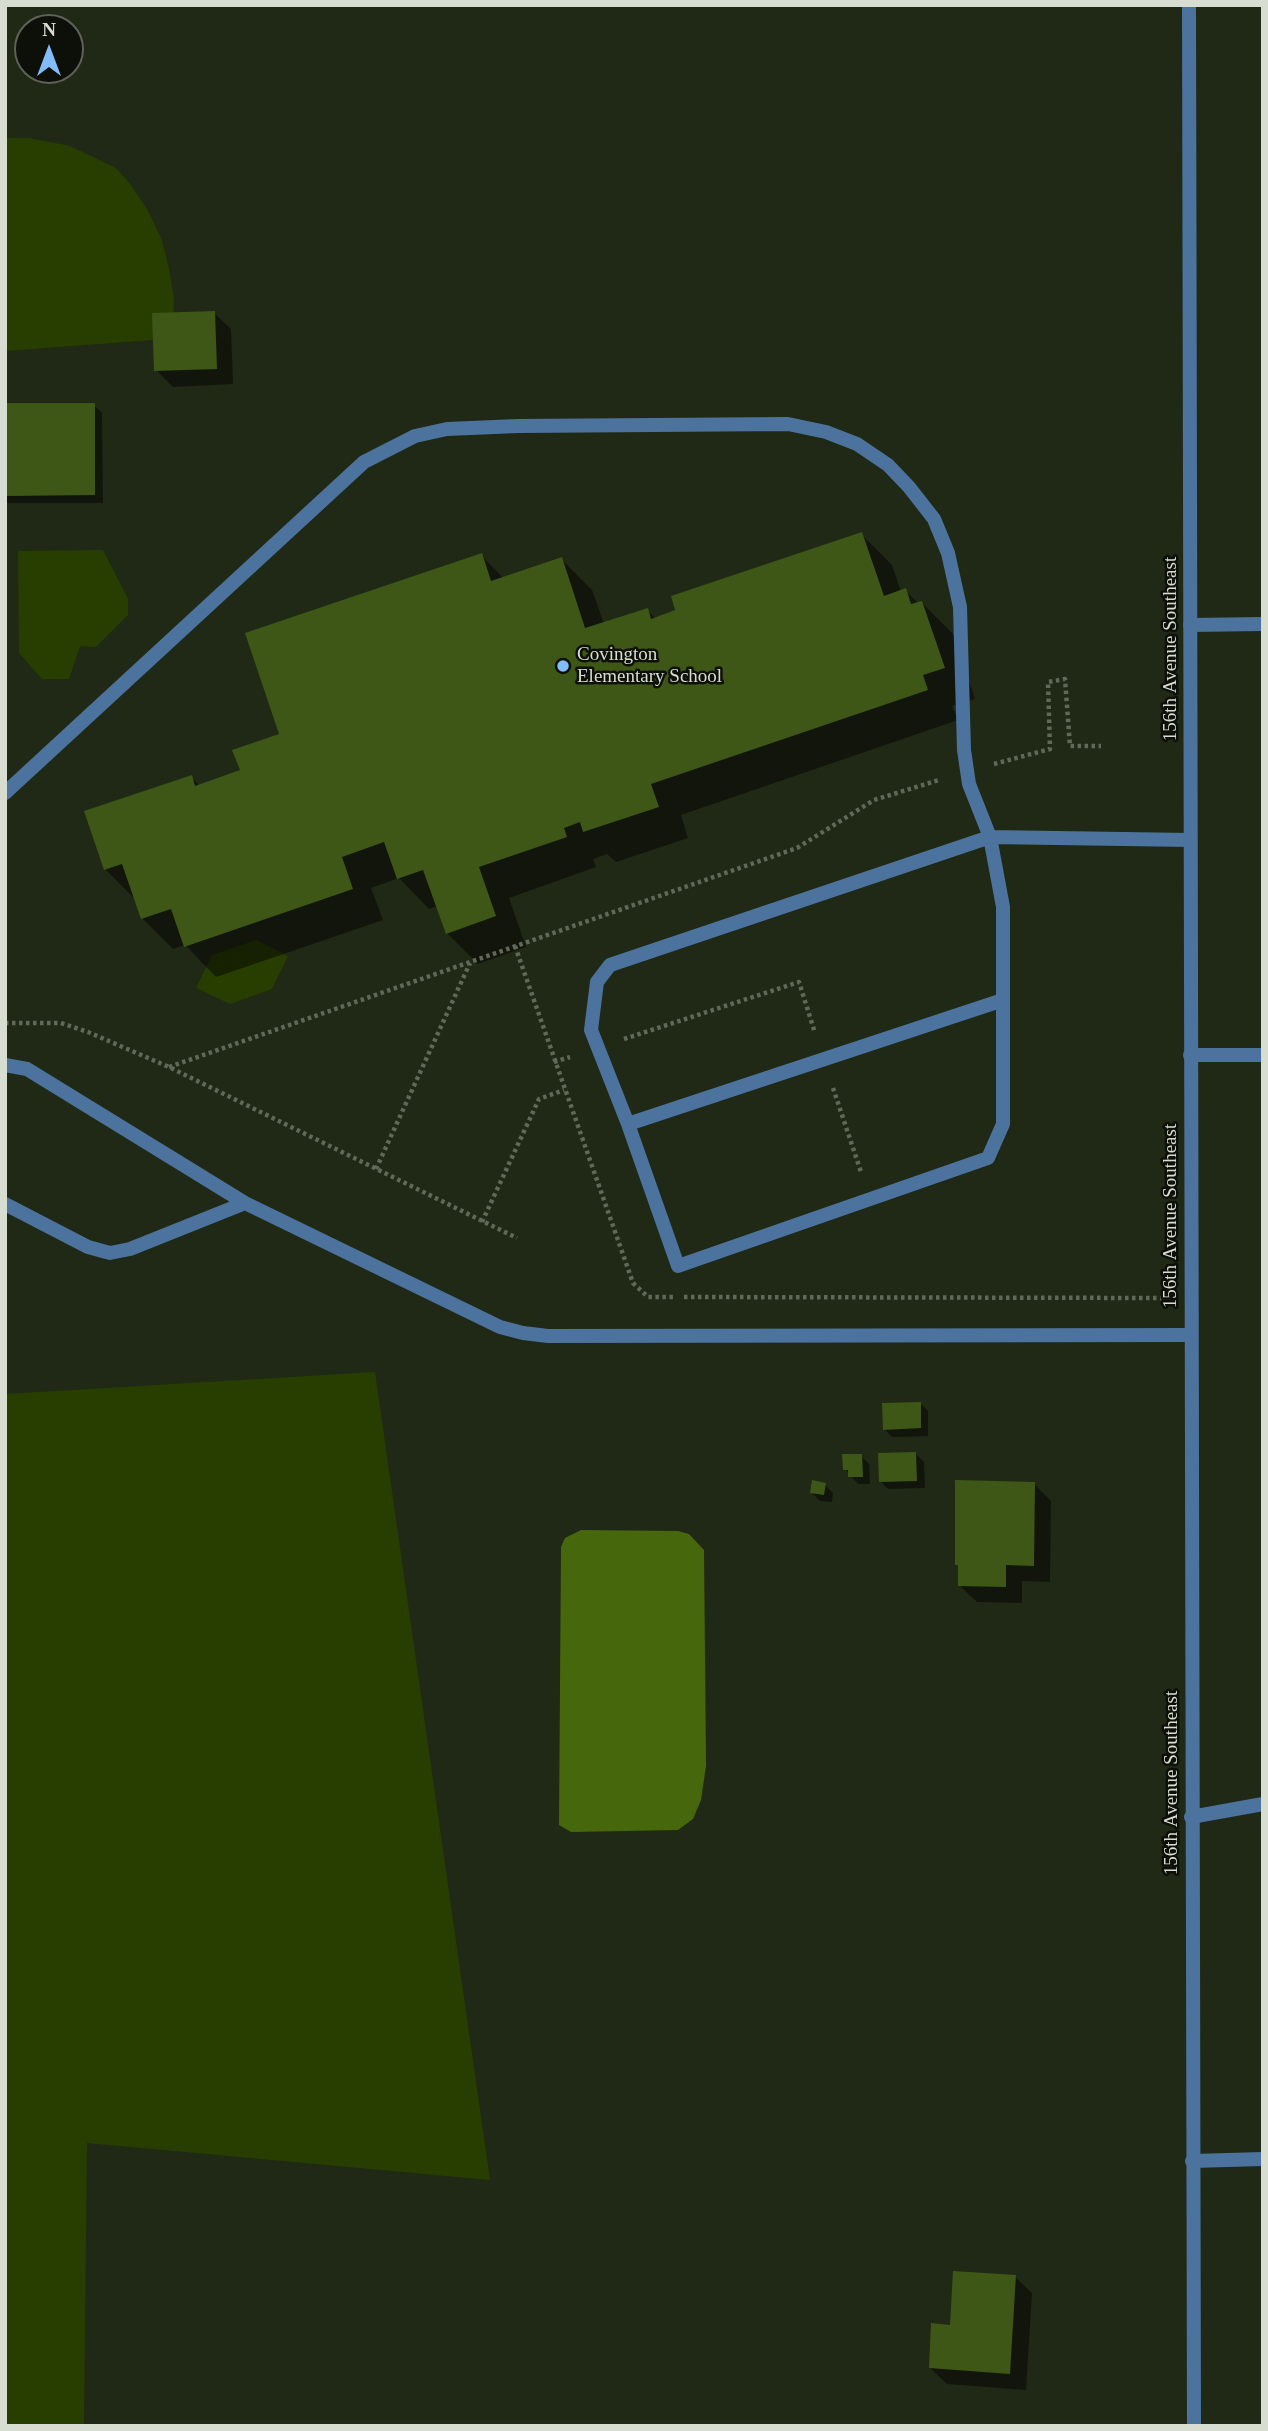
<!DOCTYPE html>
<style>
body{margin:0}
#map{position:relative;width:1268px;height:2431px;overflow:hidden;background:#202915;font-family:"Times New Roman",serif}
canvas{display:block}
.frame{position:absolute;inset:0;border:7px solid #d7ddd0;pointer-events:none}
.north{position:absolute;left:14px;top:14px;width:70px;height:70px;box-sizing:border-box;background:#0c1008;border:2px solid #5d6258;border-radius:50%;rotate:0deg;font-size:19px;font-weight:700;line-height:28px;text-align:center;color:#d7ddd0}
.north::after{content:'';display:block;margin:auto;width:24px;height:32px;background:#82bcfa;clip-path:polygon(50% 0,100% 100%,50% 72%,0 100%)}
</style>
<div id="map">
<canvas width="1268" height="2431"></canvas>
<div class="frame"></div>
<div class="north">N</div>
</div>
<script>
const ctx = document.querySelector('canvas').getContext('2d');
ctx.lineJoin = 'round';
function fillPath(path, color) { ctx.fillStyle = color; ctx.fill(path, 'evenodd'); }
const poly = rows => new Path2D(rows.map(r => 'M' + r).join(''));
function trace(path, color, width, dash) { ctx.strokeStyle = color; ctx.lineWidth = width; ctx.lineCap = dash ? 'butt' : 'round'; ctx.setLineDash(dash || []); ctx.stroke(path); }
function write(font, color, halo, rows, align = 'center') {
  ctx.font = font + ' "Times New Roman",serif'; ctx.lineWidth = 5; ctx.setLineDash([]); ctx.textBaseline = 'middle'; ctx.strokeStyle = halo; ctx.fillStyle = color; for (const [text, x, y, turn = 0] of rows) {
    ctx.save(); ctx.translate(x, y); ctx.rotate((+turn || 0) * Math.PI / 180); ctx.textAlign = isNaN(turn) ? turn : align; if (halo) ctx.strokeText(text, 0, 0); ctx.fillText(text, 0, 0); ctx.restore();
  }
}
fillPath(poly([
 [5,138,29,138,70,146,116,168,130,184,147,209,161,238,169,268,174,299,173,328,166,339,5,351],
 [103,550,128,599,128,615,96,647,80,646,69,679,42,679,19,653,18,551],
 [256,940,288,956,272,989,230,1004,196,988,212,955],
 [375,1372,490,2180,87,2143,84,2426,5,2426,5,1394]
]), '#283e00');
fillPath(poly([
 [581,1530,678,1531,689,1534,704,1550,706,1766,701,1800,693,1819,678,1830,571,1832,559,1825,561,1547,565,1538]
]), '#47670c');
fillPath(poly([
 [214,313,231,329,233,384,173,387,156,370],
 [5,405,94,405,102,413,103,503,5,503],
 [861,534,892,565,901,592,905,590,919,604,922,603,953,634,975,699,952,706,958,720,681,815,688,838,616,862,607,854,593,859,596,867,509,898,526,947,478,964,447,933,438,906,429,909,399,878,371,888,383,920,216,977,185,945,173,949,142,918,136,900,105,869,191,777,200,786,242,771,481,555,504,579,561,559,592,590,604,624,647,610,656,619],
 [920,1403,928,1411,928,1436,892,1437,884,1429],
 [916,1454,924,1462,925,1488,888,1489,880,1481],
 [861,1456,869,1464,870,1484,858,1484,845,1469],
 [1034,1484,1051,1501,1050,1582,1022,1581,1022,1603,977,1602,960,1586,960,1567,957,1564],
 [825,1485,833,1493,832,1502,820,1501,812,1493],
 [1015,2277,1032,2293,1026,2390,947,2384,930,2368,952,2326]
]), '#0007');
fillPath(poly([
 [215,311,217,369,154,371,152,313],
 [5,403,95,403,95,495,5,496],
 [862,532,884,596,906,588,911,604,922,601,945,668,923,675,928,690,651,784,659,807,583,832,580,822,564,828,567,837,479,867,496,916,446,934,423,870,397,879,384,842,342,857,353,889,184,947,171,909,141,919,122,864,104,870,84,811,192,775,195,786,240,770,232,750,279,734,245,633,482,553,491,581,562,557,585,628,648,608,651,619,675,610,671,596],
 [921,1402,921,1428,883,1430,882,1403],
 [916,1452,917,1481,879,1482,878,1453],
 [842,1454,862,1454,863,1477,848,1477,848,1470,843,1470],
 [812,1480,826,1483,824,1495,810,1493],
 [955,1480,1035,1482,1034,1566,1006,1565,1006,1587,958,1586,958,1565,955,1565],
 [953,2271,1016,2275,1010,2374,929,2368,931,2323,950,2325]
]), '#3e5717');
trace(poly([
 [994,764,1050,749,1048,682,1065,679,1070,746,1101,746],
 [515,946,633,1283,648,1297,675,1297],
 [5,1023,61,1023,88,1032,169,1067,517,1238],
 [624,1039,799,982,815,1033],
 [554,1062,570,1057],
 [169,1067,797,848,874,800,939,780],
 [833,1088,861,1172],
 [376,1169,470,963],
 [482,1222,539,1099,564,1090],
 [684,1297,1162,1298]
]), '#606857', 4.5, [3.5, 3.5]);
trace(poly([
 [5,793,364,462,415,436,447,429,518,426,788,424,826,432,857,444,888,465,909,487,934,519,948,553,960,607,964,750,969,784,990,837,610,965,597,982,591,1030,628,1124],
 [1003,1000,628,1124,678,1266,988,1158,1003,1124,1003,907,990,837,1190,840],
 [1190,1055,1263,1055],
 [5,1065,27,1069,245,1203,500,1327,523,1333,548,1336,1191,1335],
 [5,1204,88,1247,110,1253,130,1249,245,1203],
 [1191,1817,1263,1804]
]), '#4c739d', 14);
trace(poly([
 [1190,625,1263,624],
 [1192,2161,1263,2159]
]), '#4c739d', 14);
trace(poly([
 [1189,5,1194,2426]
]), '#4c739d', 14);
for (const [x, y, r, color] of [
 [563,666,7,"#82bcfa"]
]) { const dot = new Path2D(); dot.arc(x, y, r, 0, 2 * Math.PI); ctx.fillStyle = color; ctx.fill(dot); trace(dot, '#0c1008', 2.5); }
write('19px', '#d7ddd0', '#0c1008', [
 ["156th Avenue Southeast",1171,649,-90],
 ["156th Avenue Southeast",1171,1216,-90],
 ["156th Avenue Southeast",1172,1783,-90]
]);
write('19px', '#d7ddd0', '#0c1008', [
 ["Covington",577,655],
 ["Elementary School",577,677]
], 'left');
</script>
